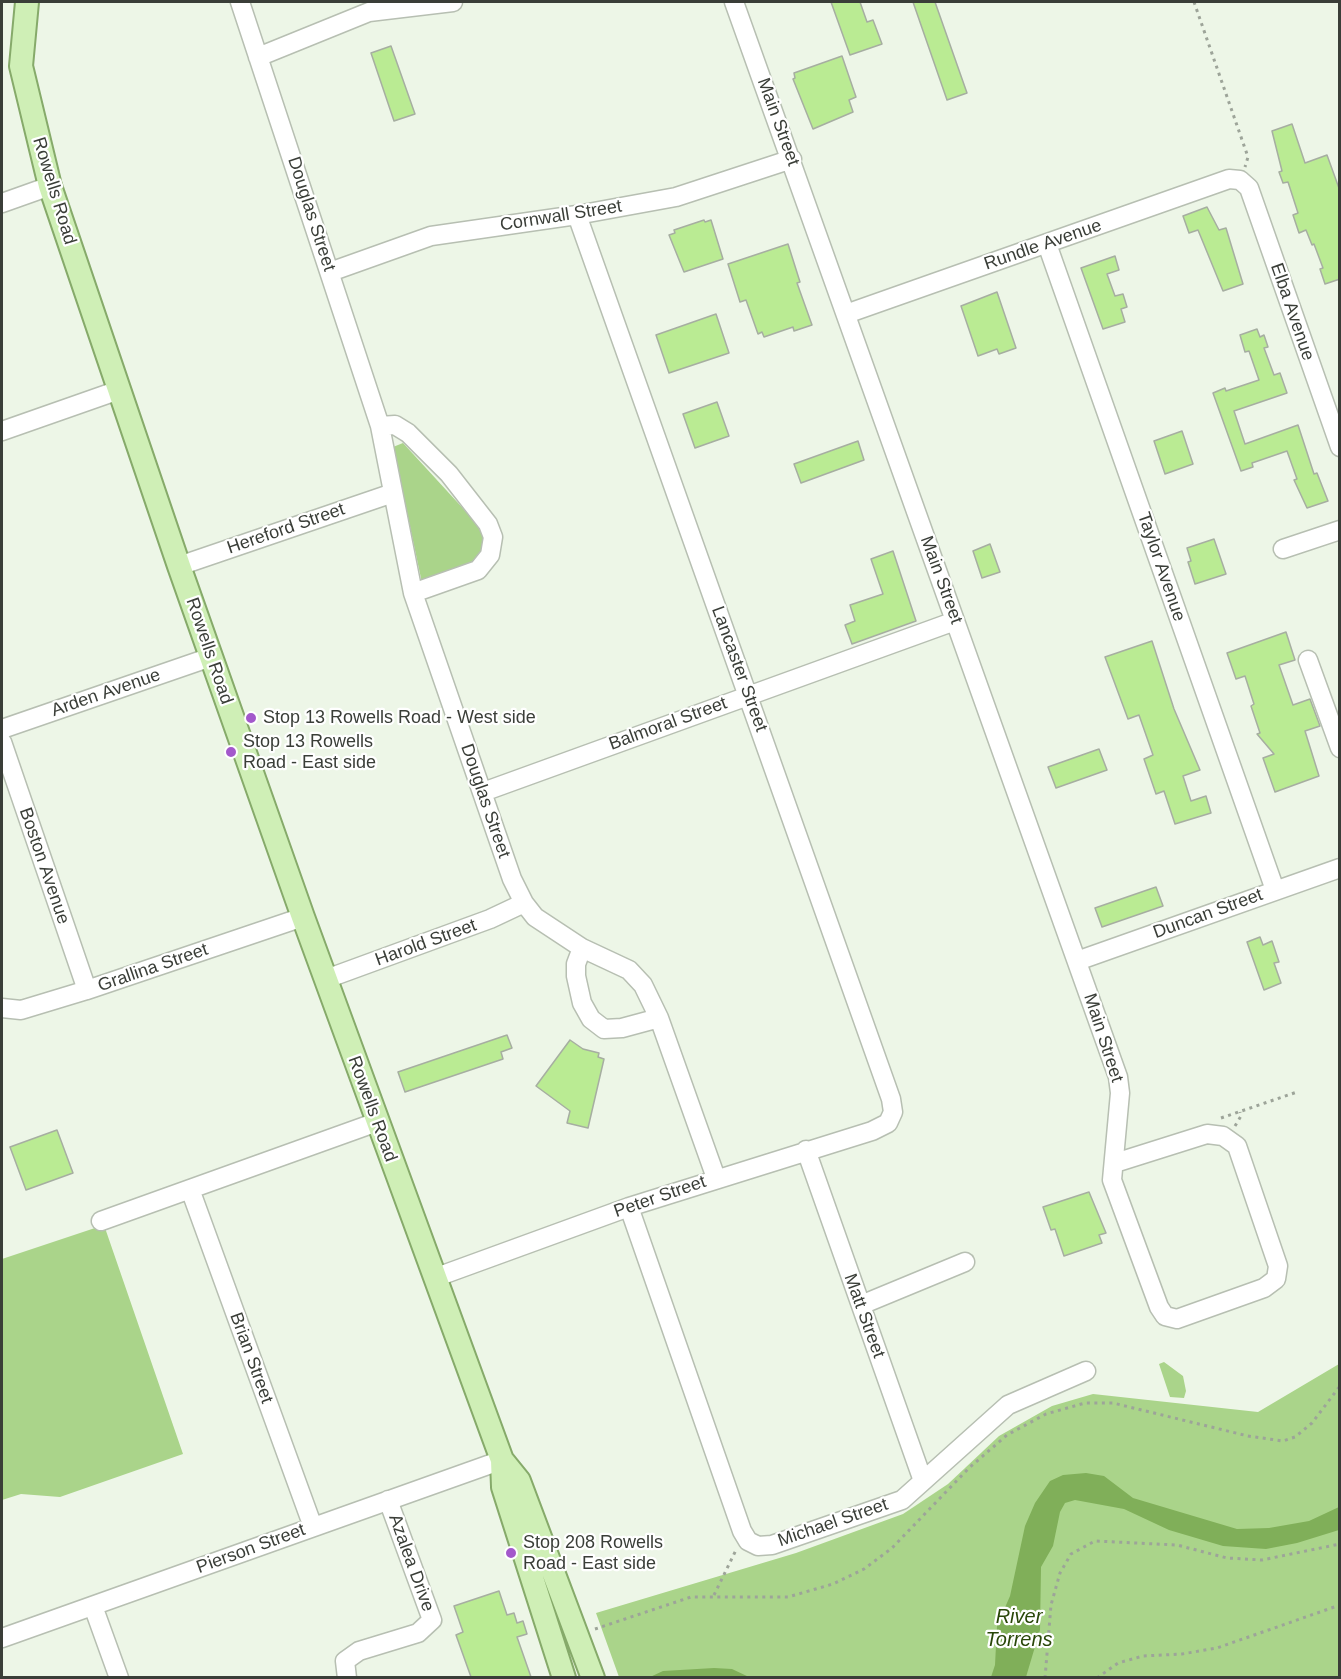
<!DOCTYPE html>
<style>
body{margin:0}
#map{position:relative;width:1341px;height:1679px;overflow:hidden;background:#edf6e7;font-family:Helvetica,sans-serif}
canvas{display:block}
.frame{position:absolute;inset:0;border:3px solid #3a3e38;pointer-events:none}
</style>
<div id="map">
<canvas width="1341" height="1679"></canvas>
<div class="frame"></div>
</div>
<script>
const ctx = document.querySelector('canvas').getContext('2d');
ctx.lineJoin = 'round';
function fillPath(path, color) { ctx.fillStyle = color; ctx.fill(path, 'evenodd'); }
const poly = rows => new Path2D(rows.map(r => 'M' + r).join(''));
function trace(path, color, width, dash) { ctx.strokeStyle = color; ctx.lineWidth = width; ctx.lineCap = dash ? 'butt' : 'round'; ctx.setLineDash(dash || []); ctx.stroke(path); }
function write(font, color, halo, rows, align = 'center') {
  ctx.font = font + ' Helvetica,sans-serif'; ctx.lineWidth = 4.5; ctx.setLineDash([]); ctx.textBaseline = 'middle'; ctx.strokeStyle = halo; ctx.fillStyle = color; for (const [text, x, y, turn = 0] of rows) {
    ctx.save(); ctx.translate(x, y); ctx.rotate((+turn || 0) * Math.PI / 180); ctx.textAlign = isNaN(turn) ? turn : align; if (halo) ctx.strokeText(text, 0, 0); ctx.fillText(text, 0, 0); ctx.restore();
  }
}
fillPath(poly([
 [403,443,481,528,485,545,478,560,468,569,422,583,393,447],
 [104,1225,183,1454,60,1497,21,1494,2,1500,2,1259],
 [1164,1362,1183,1376,1186,1391,1184,1398,1170,1397,1159,1364],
 [1339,1364,1339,1677,619,1677,596,1613,796,1553,903,1514,948,1484,999,1436,1052,1406,1093,1394,1258,1412]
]), '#aad48a');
fillPath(poly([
 [1086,1473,1104,1476,1133,1498,1237,1529,1269,1528,1309,1521,1339,1507,1339,1530,1297,1543,1266,1549,1223,1546,1169,1530,1124,1509,1075,1500,1065,1503,1060,1512,1053,1546,1041,1567,1040,1630,1026,1677,991,1677,995,1665,997,1626,1010,1596,1025,1526,1035,1503,1050,1481,1063,1475],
 [714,1668,732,1669,749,1677,650,1677,663,1671]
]), '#80af59');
const building = poly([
 [831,2,860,2,867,22,873,20,882,44,850,55,831,2],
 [913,2,935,2,967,93,947,100,913,2],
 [391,46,415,114,394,121,371,53,391,46],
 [842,56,856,97,849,100,853,112,813,129,793,79,795,78,794,73,842,56],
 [1292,124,1305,163,1327,155,1340,191,1340,279,1325,284,1320,269,1323,268,1314,244,1312,245,1306,230,1299,233,1293,215,1298,213,1288,182,1283,183,1279,172,1282,171,1272,131,1292,124],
 [1207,207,1219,230,1226,228,1243,284,1223,291,1198,230,1189,233,1183,216,1207,207],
 [704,220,705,222,711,220,723,259,684,272,669,235,675,233,674,230,704,220],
 [788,244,800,282,797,283,812,325,794,331,793,327,764,337,762,332,758,334,746,300,740,302,728,264,788,244],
 [1115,256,1119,270,1107,274,1115,296,1123,294,1127,307,1121,309,1125,322,1103,329,1081,268,1115,256],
 [997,292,1016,348,999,354,997,349,978,356,961,306,997,292],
 [716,314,729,353,669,373,656,335,716,314],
 [1257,329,1260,337,1264,335,1268,347,1264,348,1274,375,1280,373,1287,393,1234,411,1245,444,1298,425,1314,474,1317,473,1328,501,1307,508,1294,480,1297,479,1287,451,1252,463,1253,467,1241,471,1213,393,1225,388,1226,391,1259,380,1249,351,1245,352,1240,335,1257,329],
 [717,402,729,436,695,448,683,414,717,402],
 [1182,431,1193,464,1165,474,1154,441,1182,431],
 [858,441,864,460,801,483,794,464,858,441],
 [1214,539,1226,574,1195,584,1188,562,1191,561,1187,548,1214,539],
 [990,544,1000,572,982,578,973,551,990,544],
 [893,551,916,621,852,644,845,625,855,621,850,605,883,594,871,559,893,551],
 [1286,632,1295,660,1279,665,1293,705,1310,699,1320,726,1305,731,1319,776,1275,792,1263,758,1274,754,1257,734,1260,733,1251,706,1254,704,1245,676,1236,679,1227,653,1286,632],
 [1152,641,1174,709,1200,770,1183,776,1191,801,1206,796,1211,813,1175,824,1164,791,1156,794,1144,759,1153,755,1139,715,1128,719,1105,657,1152,641],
 [1099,749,1107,770,1056,788,1048,767,1099,749],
 [1156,887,1163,906,1102,927,1095,908,1156,887],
 [1260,937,1263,945,1272,941,1279,962,1274,963,1281,983,1264,990,1247,942,1260,937],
 [507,1035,512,1048,501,1052,503,1059,405,1092,398,1072,507,1035],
 [570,1040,583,1049,599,1053,598,1057,604,1059,588,1128,567,1123,570,1111,536,1086,570,1040],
 [57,1130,73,1173,26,1190,10,1147,57,1130],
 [1089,1192,1106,1233,1099,1235,1102,1243,1064,1256,1055,1229,1051,1230,1043,1207,1089,1192],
 [499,1591,507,1615,514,1613,517,1623,523,1621,527,1634,517,1637,531,1677,471,1677,456,1635,463,1632,454,1606,499,1591]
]);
fillPath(building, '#baeb93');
trace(building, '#a6aea1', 1.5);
const minor = poly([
 [240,2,380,426,413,593,512,879,524,903,535,917,582,948,629,970,643,985,659,1018,716,1178],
 [734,2,1118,1077,1120,1093,1112,1180,1159,1307,1165,1316,1177,1319,1264,1288,1276,1279,1278,1266,1237,1146,1223,1136,1207,1134,1115,1163],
 [258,57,369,12,453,2],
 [2,203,50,186],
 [1047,244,1275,890],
 [330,272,431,236,577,215,676,197,792,159],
 [846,314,1229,179,1240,180,1249,188,1340,447],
 [380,426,395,425,408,433,449,474,488,524,493,537,490,555,478,570,413,593],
 [2,431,119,390],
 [1283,549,1340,530],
 [179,566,393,493],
 [1308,660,1340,748],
 [2,729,211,657],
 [2,742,87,990],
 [483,792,955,621],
 [582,948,576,964,576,976,582,1003,591,1019,604,1029,622,1028,659,1018],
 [1077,961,1340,868],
 [326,979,490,919,524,903],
 [2,1008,21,1010,87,990,303,917],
 [806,1150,923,1481],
 [190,1189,313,1527],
 [629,1207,742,1531,748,1541,758,1546,772,1545,902,1500,1008,1405,1086,1371],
 [101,1221,377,1122],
 [434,1278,629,1207,872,1131,888,1123,893,1112,891,1099,577,215],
 [861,1305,965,1262],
 [93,1606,119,1678],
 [2,1638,502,1460],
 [347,1678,345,1661,359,1651,418,1633,432,1620,388,1500]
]);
const major = poly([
 [27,2,21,66,50,186,179,566,303,917,502,1460,503,1487,564,1678],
 [502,1460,519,1481,593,1678]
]);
trace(minor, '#b7bfb2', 21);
trace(major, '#86aa6a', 26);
trace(poly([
 [1194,2,1248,157,1245,167],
 [1221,1118,1297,1092],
 [1235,1126,1241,1116,1240,1112],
 [714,1595,736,1550],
 [595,1629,691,1597,788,1597,833,1584,864,1569,892,1548,969,1468,1007,1435,1046,1414,1085,1403,1113,1403,1248,1436,1283,1441,1295,1437,1312,1423,1340,1386],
 [1045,1678,1051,1605,1060,1573,1071,1554,1095,1541,1177,1545,1227,1558,1262,1560,1340,1544],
 [1097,1678,1118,1663,1143,1656,1182,1654,1217,1648,1340,1605]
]), '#9da499', 3, [3, 4.5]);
trace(minor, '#fff', 18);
trace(major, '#cfefb6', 22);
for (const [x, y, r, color] of [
 [251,718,6,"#a358cb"],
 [231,752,6,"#a358cb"],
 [511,1553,6,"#a358cb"]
]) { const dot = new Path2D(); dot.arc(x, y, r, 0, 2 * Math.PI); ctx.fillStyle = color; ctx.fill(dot); trace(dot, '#fff', 2); }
write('18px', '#3a3e38', '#fff', [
 ["Main Street",778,122,70],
 ["Rowells Road",54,191,73],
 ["Douglas Street",311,214,72],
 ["Cornwall Street",561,216,-9],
 ["Rundle Avenue",1043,245,-19],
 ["Elba Avenue",1292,312,71],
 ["Hereford Street",286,529,-19],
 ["Taylor Avenue",1161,567,71],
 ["Main Street",941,580,70],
 ["Rowells Road",209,651,71],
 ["Lancaster Street",739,669,70],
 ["Arden Avenue",106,693,-19],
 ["Balmoral Street",668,724,-20],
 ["Douglas Street",485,801,71],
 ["Boston Avenue",44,866,71],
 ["Duncan Street",1208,914,-20],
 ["Harold Street",426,943,-20],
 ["Grallina Street",153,968,-19],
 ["Main Street",1103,1038,72],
 ["Rowells Road",372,1109,70],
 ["Peter Street",660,1197,-19],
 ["Matt Street",864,1316,70],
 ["Brian Street",251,1358,70],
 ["Michael Street",833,1523,-19],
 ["Pierson Street",251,1549,-20],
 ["Azalea Drive",411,1563,70]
]);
write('18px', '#3a3e38', '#fff', [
 ["Stop 13 Rowells Road - West side",263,718],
 ["Stop 13 Rowells",243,742],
 ["Road - East side",243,763],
 ["Stop 208 Rowells",523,1543],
 ["Road - East side",523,1564]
], 'left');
write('italic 20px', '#294708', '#fff', [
 ["River",1019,1617],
 ["Torrens",1019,1640]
]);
</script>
